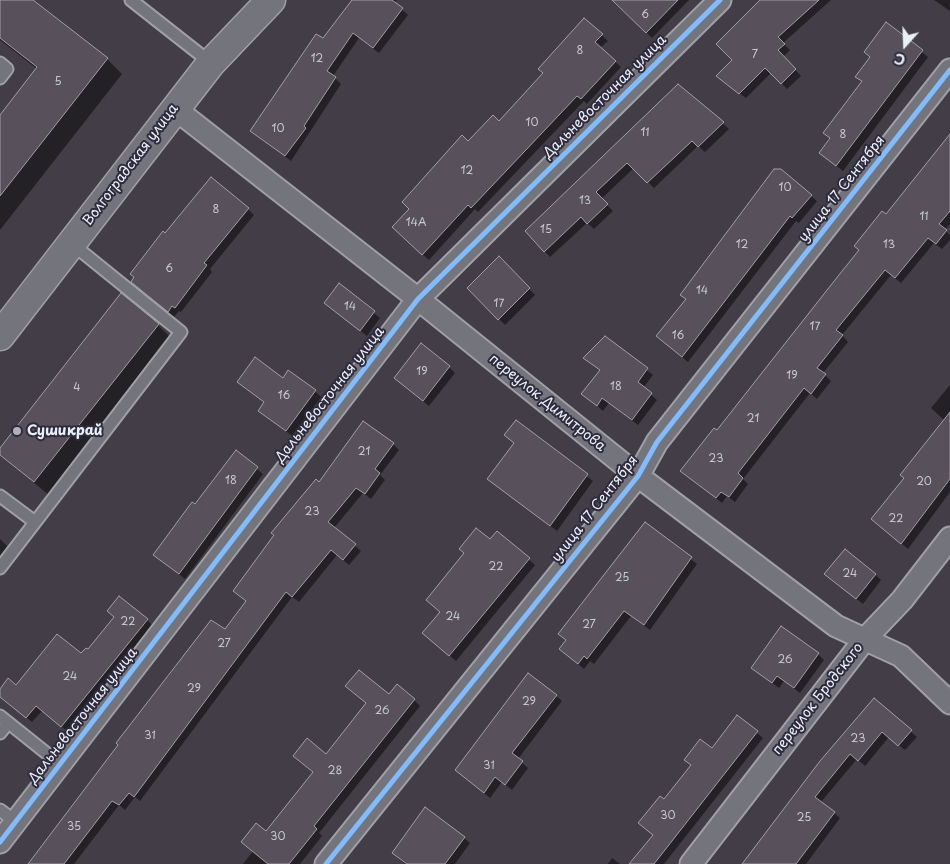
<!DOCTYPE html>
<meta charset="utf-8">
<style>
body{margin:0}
#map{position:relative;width:950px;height:864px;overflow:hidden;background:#433d48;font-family:"Playpen Sans",sans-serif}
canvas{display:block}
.north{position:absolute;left:880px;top:20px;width:50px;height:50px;-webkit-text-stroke:4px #2f2a3d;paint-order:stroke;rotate:200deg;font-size:14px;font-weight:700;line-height:20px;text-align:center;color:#e8f1f8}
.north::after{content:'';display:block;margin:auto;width:18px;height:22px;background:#e8f1f8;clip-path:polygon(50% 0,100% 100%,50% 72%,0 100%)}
</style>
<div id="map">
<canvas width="950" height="864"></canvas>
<div class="north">С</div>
</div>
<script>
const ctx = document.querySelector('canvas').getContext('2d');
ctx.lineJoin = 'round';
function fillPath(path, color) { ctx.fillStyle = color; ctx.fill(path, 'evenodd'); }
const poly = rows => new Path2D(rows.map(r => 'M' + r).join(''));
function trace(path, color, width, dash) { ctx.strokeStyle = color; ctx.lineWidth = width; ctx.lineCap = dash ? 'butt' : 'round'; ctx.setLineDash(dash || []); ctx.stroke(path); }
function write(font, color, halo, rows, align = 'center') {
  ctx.font = font + ' "Playpen Sans",sans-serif'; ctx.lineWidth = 4; ctx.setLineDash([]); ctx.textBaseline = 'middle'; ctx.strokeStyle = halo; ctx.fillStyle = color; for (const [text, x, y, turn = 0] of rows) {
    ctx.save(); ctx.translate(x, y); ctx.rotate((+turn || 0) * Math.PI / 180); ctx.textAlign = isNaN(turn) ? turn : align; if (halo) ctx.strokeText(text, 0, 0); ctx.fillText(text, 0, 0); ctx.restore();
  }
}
fillPath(poly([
 [0,0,31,0,107,59,122,74,0,230,0,117,37,69,0,40],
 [353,0,397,0,394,3,408,15,379,53,359,38,333,76,341,84,291,161,251,131],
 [617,0,689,0,652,38,616,2],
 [764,0,831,0,783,43,790,50,783,57,801,76,787,89,771,73,746,98,724,82],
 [934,0,950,0,950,11],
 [585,20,608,41,600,48,621,67,587,104,584,101,478,212,475,209,429,260,399,233,469,142,499,123,545,74],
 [886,24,928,57,843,171,820,153,863,82,857,76,871,58],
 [678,86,729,129,705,152,698,146,654,188,634,168,601,199,613,211,594,229,587,223,550,257,526,231],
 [950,136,950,224,945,230,950,235,950,240,942,249,934,243,901,283,891,275,842,335,848,342,823,373,831,381,817,399,810,393,743,479,748,484,735,502,727,496,722,503,682,471,717,432],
 [811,196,817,201,799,223,796,221,688,362,657,336],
 [248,209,254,215,210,269,212,272,181,312,179,311,174,317,138,287,165,234],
 [499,258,535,295,505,325,468,288],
 [339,285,380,318,367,336,326,303],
 [158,325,174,341,51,497,0,454,0,450],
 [605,338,653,375,643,388,657,400,638,425,609,403,603,411,583,394,601,371,584,358],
 [449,367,455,373,429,406,395,378],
 [283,379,315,391,321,397,292,436,260,411,265,403,238,382],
 [950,385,950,492,908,549,879,524,944,420,931,408],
 [516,422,593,481,557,531,489,479,515,443],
 [393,444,399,450,380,475,385,480,371,499,363,493,334,528,361,551,349,565,337,555,299,602,292,597,140,801,135,797,125,810,119,805,74,864,28,864,119,745,117,743,181,658,183,660,225,631,247,601,235,591,319,483],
 [236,452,263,474,185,579,155,555],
 [645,523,697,564,650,630,631,616,594,664,590,661,584,669,567,655],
 [497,532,535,565,456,661,429,638,441,612],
 [0,539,13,552,0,570],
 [876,575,881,580,863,604,832,580],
 [147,620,152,625,67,731,42,711,32,722,0,696,0,691,16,687,82,655],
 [818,654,824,660,800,693,784,681,779,688,752,668],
 [389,696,414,700,420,706,319,833,322,836,300,864,243,864,314,773,294,756,326,756],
 [556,696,562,701,518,759,528,768,512,790,502,782,490,798,463,776],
 [874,700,917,737,905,750,889,737,865,766,857,759,821,802,840,818,806,864,743,864],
 [737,717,763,738,664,864,631,864,654,836,664,801,692,766,686,760,712,750],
 [464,838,470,843,455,864,405,864,393,853],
 [612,858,620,864,608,864]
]), '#0007');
const building = poly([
 [0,0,33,0,108,58,0,196,0,115,37,67,0,38,0,0],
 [352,0,392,0,403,8,373,48,353,33,327,71,336,77,304,126,306,128,285,156,250,131,316,34,323,38,352,0],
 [612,0,678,0,646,33,612,0],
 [760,0,819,0,778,37,785,44,778,50,796,69,781,84,765,68,739,94,716,76,732,60,716,44,760,0],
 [584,18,603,34,595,42,616,61,581,99,577,96,471,208,468,205,422,255,392,227,409,209,402,202,462,135,468,141,493,115,499,121,543,73,538,69,584,18],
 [886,22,923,50,836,166,819,153,830,138,823,133,862,81,855,77,870,57,864,52,886,22],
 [678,84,724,122,698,147,692,141,647,183,627,163,596,192,608,204,587,224,581,217,544,252,525,231,678,84],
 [950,134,950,211,939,224,947,230,936,244,928,238,895,278,885,270,836,330,843,335,817,368,826,374,811,394,804,388,738,473,743,478,729,497,721,492,716,498,680,471,714,428,717,430,831,285,859,250,854,246,882,211,886,214,950,134],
 [774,169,781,169,812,195,792,218,790,216,682,357,656,336,686,299,680,295,774,169],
 [211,177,249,208,204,263,207,265,175,308,172,306,168,312,131,282,134,277,130,274,163,231,165,233,211,177],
 [499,256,530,288,498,320,467,288,499,256],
 [339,283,375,311,360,331,324,303,339,283],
 [121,293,159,324,34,482,0,455,0,448,121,293],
 [605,336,648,368,638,382,652,393,632,420,602,398,597,406,581,394,600,370,583,358,605,336],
 [421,343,450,366,423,401,394,378,421,343],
 [255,357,283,378,288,370,316,390,286,431,258,411,264,402,237,382,255,357],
 [950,412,950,479,901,544,871,519,904,478,900,475,950,412],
 [516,420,588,474,550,526,487,479,514,443,504,435,516,420],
 [363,421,394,443,375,469,380,473,365,494,356,488,328,522,356,544,343,560,331,550,292,597,286,592,134,797,129,793,119,805,112,801,64,864,28,864,118,745,116,743,211,620,225,629,246,601,233,591,274,535,271,533,316,479,319,482,363,421],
 [236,450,258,467,179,574,153,555,192,502,195,504,236,450],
 [645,522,692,557,644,625,624,611,587,659,584,656,578,664,559,649,566,640,558,634,645,522],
 [476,528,490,539,497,531,530,558,449,656,422,633,440,612,426,600,464,553,459,549,476,528],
 [845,549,876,574,856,599,824,574,845,549],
 [119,596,148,619,61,727,36,706,26,718,0,697,0,689,8,678,16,685,57,634,81,653,86,648,88,649,114,617,107,611,119,596],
 [781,626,819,653,794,688,777,676,772,683,751,668,781,626],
 [359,670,389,694,397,684,415,699,314,826,317,829,289,864,268,864,241,842,256,823,266,831,313,772,293,756,307,738,326,754,366,703,345,686,359,670],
 [528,673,557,695,512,753,523,761,505,785,495,777,484,793,455,770,528,673],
 [874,698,912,730,898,746,882,732,858,761,850,754,815,797,835,812,796,864,742,864,820,761,874,698],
 [737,715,758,731,654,864,629,864,653,835,638,823,660,796,664,799,691,765,684,760,700,739,712,748,737,715],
 [425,807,465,837,445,864,407,864,392,853,425,807]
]);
fillPath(building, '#58515b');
trace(building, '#a09fa6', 1);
const service = poly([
 [131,0,211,63],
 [0,63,7,69,0,78],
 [0,496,35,522],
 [0,568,181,332,71,243],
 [0,716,60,764],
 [0,733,8,723],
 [0,810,16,822]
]);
const minor = poly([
 [174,108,418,299,638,476,836,626,901,656,950,703],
 [0,842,418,299,720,0],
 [326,864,638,476,657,442,950,70],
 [691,864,865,639,902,600,950,538]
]);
const secondary = poly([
 [0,336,211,63,271,0]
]);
trace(service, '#a09fa6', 15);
trace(minor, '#a09fa6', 25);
trace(secondary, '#a09fa6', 31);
trace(service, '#74757c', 11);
trace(minor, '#74757c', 21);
trace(secondary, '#74757c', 28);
trace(poly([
 [0,842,418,299,720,0],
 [326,864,638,476,657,442,950,70]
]), '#80bcff', 5);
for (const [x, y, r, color] of [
 [17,431,5,"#aeb2ba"]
]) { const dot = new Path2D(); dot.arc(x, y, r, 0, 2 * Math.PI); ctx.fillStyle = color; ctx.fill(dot); trace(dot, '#2f2a3d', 2); }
write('11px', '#c4c9d1', null, [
 ["6",645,15],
 ["8",580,51],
 ["7",755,55],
 ["12",317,59],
 ["5",58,82],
 ["10",532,123],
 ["10",278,129],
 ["11",645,133],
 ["8",843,135],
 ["12",467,171],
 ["10",785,188],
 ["13",585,201],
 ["8",216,210],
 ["11",924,217],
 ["14А",416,223],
 ["15",546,230],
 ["12",742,245],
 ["13",889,245],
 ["6",169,269],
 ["14",702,291],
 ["17",499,304],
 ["14",350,307],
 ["17",815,327],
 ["16",678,336],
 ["19",422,372],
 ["19",792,376],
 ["18",616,387],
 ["4",77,388],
 ["16",284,396],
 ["21",753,419],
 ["21",364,452],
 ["23",716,459],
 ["18",231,481],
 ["20",924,482],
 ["23",312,512],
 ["22",896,519],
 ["22",496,567],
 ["24",850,574],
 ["25",622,578],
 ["24",453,617],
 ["22",128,622],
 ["27",589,625],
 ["27",224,644],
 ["26",785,660],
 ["24",70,677],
 ["29",194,689],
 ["29",529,702],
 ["26",382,711],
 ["31",150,736],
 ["23",858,739],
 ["31",489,766],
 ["28",335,771],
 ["30",668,816],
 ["25",804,818],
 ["35",74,827],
 ["30",278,837]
]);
write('14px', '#e8f1f8', '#2f2a3d', [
 ["Дальневосточная улица",605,97,-45],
 ["Волгоградская улица",131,165,-53],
 ["улица 17 Сентября",842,189,-52],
 ["Дальневосточная улица",330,395,-52],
 ["переулок Димитрова",547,403,39],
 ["улица 17 Сентября",595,509,-52],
 ["переулок Бродского",818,699,-52],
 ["Дальневосточная улица",83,716,-52]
]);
write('bold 14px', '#e8f1f8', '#2f2a3d', [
 ["Сушикрай",27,431]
], 'left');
</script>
